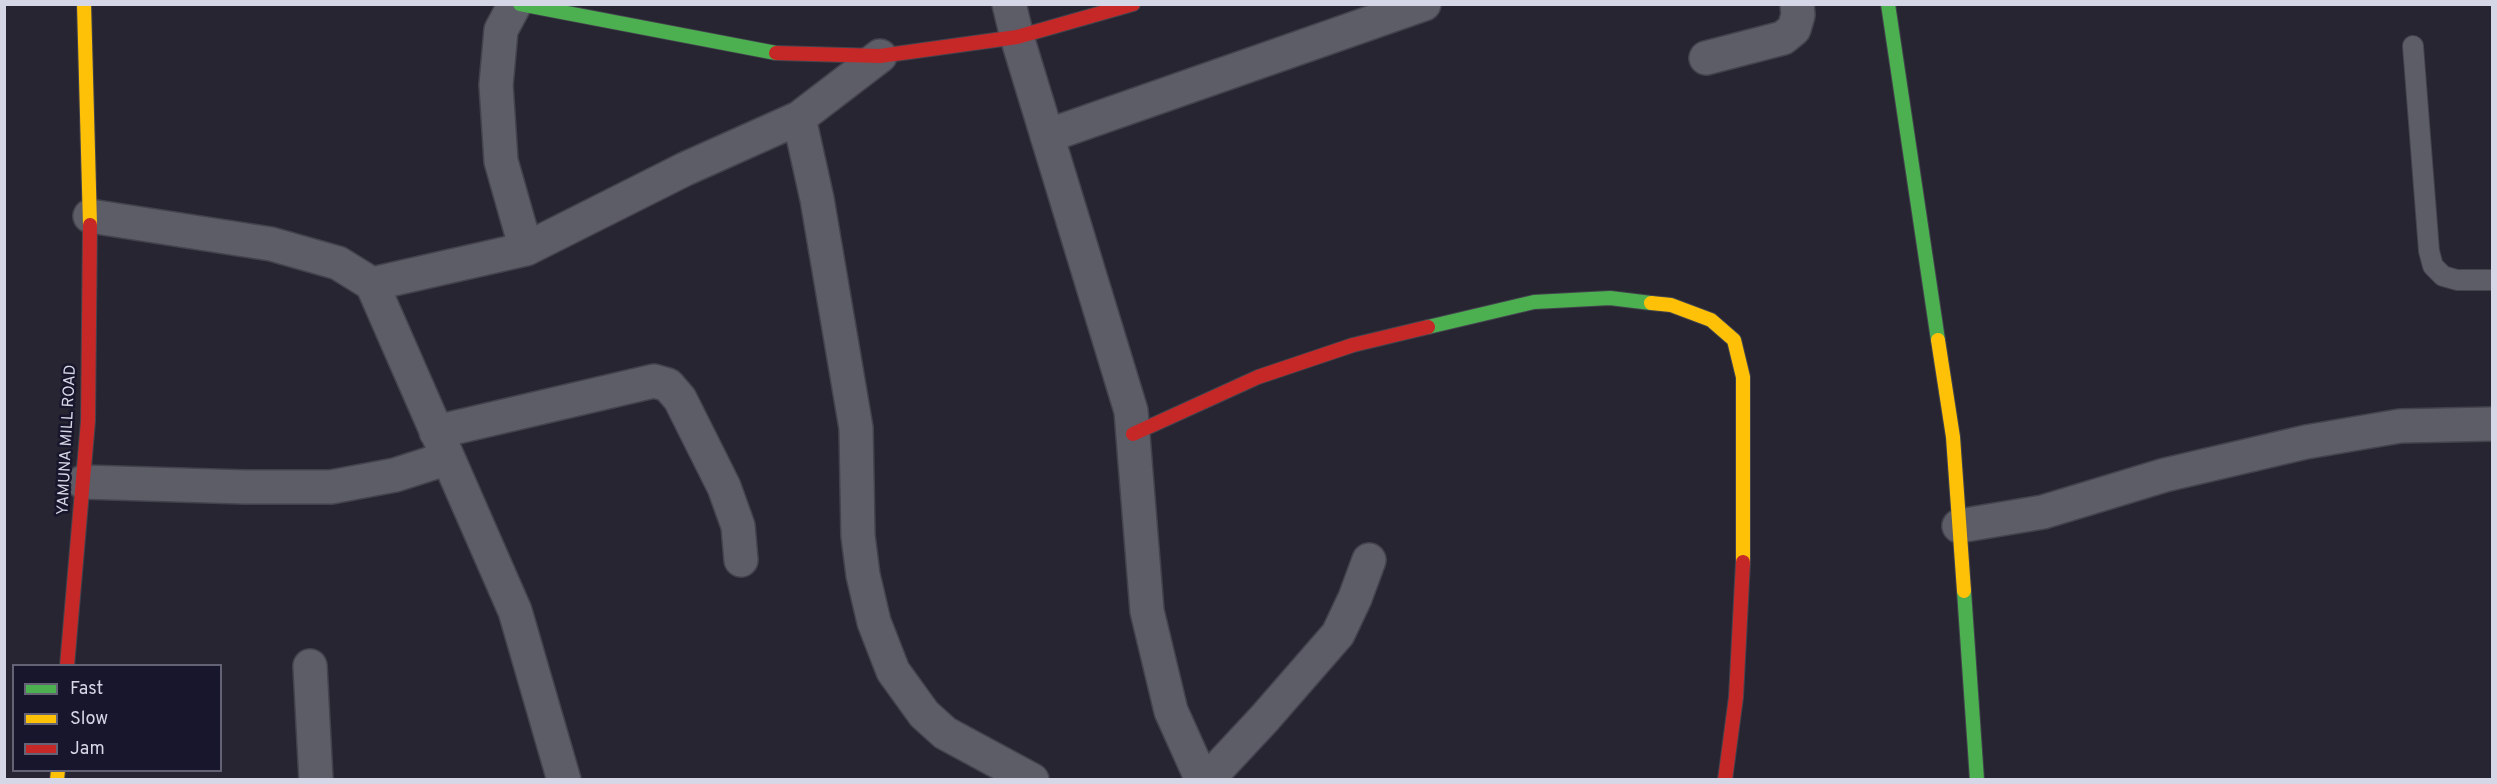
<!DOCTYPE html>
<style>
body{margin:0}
#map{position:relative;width:2497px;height:784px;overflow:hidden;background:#262531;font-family:Overpass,sans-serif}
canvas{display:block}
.frame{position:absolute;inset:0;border:6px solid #d6d7e6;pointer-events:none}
.legend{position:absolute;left:12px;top:664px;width:210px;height:108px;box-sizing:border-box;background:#18162c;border:2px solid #646376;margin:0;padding:8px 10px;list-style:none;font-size:18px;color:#d6d7e6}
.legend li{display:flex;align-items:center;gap:12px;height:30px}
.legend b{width:30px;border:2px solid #646376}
</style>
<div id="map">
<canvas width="2497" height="784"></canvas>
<div class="frame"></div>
<ul class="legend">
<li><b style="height:8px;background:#4caf50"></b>Fast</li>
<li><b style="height:8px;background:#ffc107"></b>Slow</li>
<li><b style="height:8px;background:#c62828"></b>Jam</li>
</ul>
</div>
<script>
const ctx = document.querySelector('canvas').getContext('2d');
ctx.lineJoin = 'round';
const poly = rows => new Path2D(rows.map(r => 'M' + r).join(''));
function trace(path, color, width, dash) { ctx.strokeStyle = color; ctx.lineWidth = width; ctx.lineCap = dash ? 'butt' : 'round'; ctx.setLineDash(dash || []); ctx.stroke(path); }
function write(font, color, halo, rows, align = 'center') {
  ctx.font = font + ' Overpass,sans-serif'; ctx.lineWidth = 5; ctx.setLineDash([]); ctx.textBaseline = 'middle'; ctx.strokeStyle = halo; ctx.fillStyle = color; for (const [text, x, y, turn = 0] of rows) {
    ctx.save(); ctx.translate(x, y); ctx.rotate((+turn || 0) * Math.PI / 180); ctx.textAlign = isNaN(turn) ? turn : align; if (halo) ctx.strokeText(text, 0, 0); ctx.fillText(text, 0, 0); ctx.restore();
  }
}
const lane = poly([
 [2413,46,2429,251,2433,266,2443,276,2457,280,2492,280]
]);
const street = poly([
 [515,4,501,30,496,85,501,161,526,249],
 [1009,4,1017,37,1131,411,1147,611,1171,711,1202,780],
 [1706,58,1783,38,1794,29,1798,15,1797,4],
 [799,118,817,199,856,428,858,536,863,575,874,622,893,671,924,714,945,733,1032,780],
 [1047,136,1424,4],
 [90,216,271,244,338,263,372,284,515,611,564,780],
 [372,284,526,249,685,169,799,118,880,56],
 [436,432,654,381,668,385,680,399,724,487,738,526,741,560],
 [83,482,245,487,331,487,395,475,448,458],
 [1959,526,2043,512,2165,475,2306,442,2400,426,2492,424],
 [310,666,316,780],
 [1207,780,1264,719,1338,634,1355,598,1369,560]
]);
const fast = poly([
 [520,4,776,53],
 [1888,4,1938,340],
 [1428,327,1534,302,1610,298,1651,303],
 [1964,591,1977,780]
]);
const slow = poly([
 [84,4,90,225],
 [1651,303,1671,305,1711,320,1734,340,1743,377,1743,562],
 [1938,340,1953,437,1964,591],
 [57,780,58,770]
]);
const jam = poly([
 [776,53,880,56,1017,37,1133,4],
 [1133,434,1258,377,1353,345,1428,327],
 [67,666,88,421,90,225],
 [1725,780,1736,697,1743,562]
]);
trace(lane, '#43434d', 22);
trace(street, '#43434d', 36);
trace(fast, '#43434d', 16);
trace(slow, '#43434d', 16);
trace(jam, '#43434d', 16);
trace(lane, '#5d5d67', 20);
trace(street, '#5d5d67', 33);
trace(fast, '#4caf50', 14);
trace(slow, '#ffc107', 14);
trace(jam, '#c62828', 14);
write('16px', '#d6d7e6', '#18162c', [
 ["YAMUNA MILL ROAD",68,440,-87]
]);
</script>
